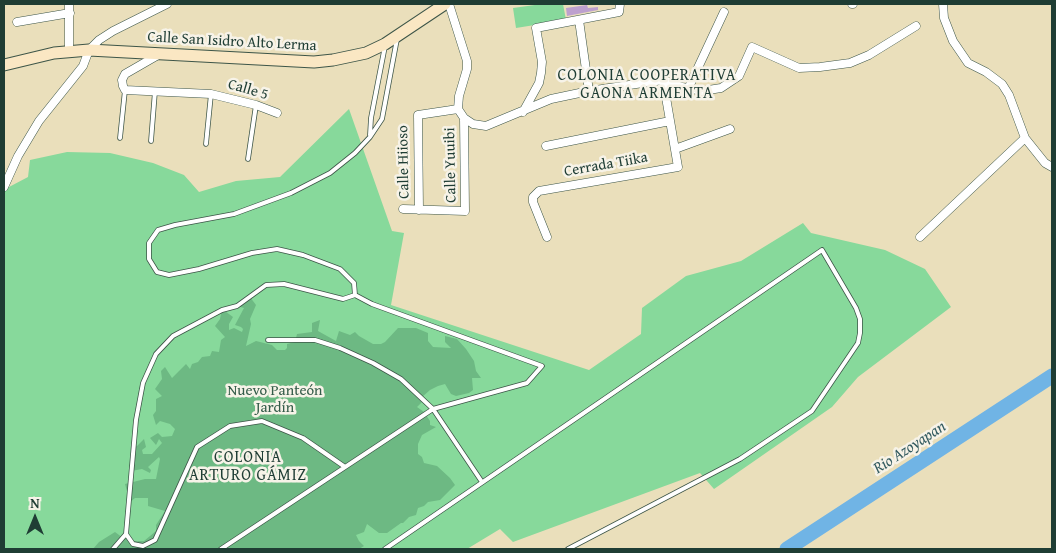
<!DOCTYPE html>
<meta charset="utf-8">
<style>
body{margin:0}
#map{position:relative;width:1056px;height:553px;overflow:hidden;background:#eadfbb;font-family:"Gentium Book Plus",serif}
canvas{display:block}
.frame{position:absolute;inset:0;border:5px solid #1f3d34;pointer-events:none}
.north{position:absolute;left:10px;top:493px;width:50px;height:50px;-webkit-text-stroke:4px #f7f3e8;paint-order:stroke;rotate:0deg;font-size:14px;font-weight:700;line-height:20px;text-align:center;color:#1f3d34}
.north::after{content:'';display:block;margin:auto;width:18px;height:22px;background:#1f3d34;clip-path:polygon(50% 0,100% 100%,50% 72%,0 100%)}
</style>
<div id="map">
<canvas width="1056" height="553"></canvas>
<div class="frame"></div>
<div class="north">N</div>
</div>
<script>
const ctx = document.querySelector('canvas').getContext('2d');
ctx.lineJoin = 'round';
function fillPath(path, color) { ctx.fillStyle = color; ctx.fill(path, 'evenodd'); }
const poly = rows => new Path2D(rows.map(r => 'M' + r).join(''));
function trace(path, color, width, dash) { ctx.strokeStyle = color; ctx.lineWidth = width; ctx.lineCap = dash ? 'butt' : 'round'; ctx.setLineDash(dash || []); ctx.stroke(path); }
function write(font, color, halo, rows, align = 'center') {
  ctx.font = font + ' "Gentium Book Plus",serif'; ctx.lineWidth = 5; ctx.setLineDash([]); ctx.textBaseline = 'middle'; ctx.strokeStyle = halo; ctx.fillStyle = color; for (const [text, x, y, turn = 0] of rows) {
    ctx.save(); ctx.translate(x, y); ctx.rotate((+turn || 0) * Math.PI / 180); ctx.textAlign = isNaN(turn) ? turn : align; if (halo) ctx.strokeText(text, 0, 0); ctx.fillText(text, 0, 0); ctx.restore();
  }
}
fillPath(poly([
 [542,4,563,4,566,20,516,28,513,8],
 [349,109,392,231,404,233,391,305,589,370,641,334,642,308,686,276,741,261,803,223,811,233,885,250,925,269,951,307,858,377,832,407,714,489,700,473,513,542,500,529,467,549,4,549,4,183,9,187,28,177,30,160,67,152,110,153,153,163,184,175,199,192,236,181,280,177]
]), '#87d99b');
fillPath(poly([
 [250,297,256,305,250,319,251,324,246,346,256,341,272,345,277,350,285,350,287,348,287,344,295,342,297,334,312,332,312,323,320,320,318,331,336,341,339,331,350,335,355,332,359,336,373,344,381,344,385,342,398,328,416,328,428,333,428,341,433,347,451,348,445,342,445,336,457,339,466,349,474,361,476,371,481,378,472,378,473,390,469,393,456,396,451,394,445,384,438,386,430,390,422,397,422,402,417,407,424,412,430,421,430,425,436,427,422,435,418,444,418,454,422,457,424,463,437,466,450,478,455,485,440,500,428,502,424,506,418,508,416,515,409,517,403,523,401,523,387,533,379,533,367,524,364,532,356,535,359,541,364,546,359,549,93,549,99,542,115,532,123,538,134,541,144,541,156,531,156,525,165,511,148,506,148,498,135,498,130,502,125,484,145,479,156,479,160,459,159,457,148,467,151,470,150,473,142,469,131,471,131,449,137,446,144,439,146,447,142,450,143,454,152,454,162,443,159,439,156,445,150,438,158,433,162,437,172,436,175,429,170,424,160,421,156,425,153,415,156,411,156,399,162,396,155,389,162,379,161,371,165,367,172,378,186,364,190,369,192,364,198,362,202,357,210,356,212,351,219,352,221,340,225,337,215,326,220,319,222,309,233,317,229,324,229,330,234,328,242,332,243,329,241,327,235,325,244,308,233,305]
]), '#6db983');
trace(poly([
 [787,549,1052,376]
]), '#70b4e5', 15);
fillPath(poly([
 [587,5,588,8,598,7,598,10,567,16,566,8]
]), '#bda0ce');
const lane = poly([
 [370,135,371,118,385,46],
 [120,138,125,90],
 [151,141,155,91],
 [206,144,211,94],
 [248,159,256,105],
 [268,340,315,340,340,348,373,363,401,379,433,409,482,482],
 [126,534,133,544,143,546,155,540,197,447,230,426,262,421,303,438,345,467],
 [113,549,126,534,136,420,143,383,156,354,173,336,222,310,237,306,266,285,284,284,343,299,355,295,354,283,340,269,303,255,277,249,252,253,199,269,169,275,157,272,149,259,149,243,158,230,175,225,234,214,291,193,330,173,355,153,370,137,382,119,397,39],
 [221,549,433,409,527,383,542,366,372,304,355,295],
 [385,549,822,250,856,308,860,319,860,333,858,343,812,411,740,459,568,549]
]);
const street = poly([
 [69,4,69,51],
 [449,4,467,61,467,69,459,96,458,109],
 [852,4,853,4],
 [579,20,589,91],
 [17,22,70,13],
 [158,55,125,74,122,80,123,86,125,90,211,94,256,105,277,113],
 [688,89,724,12],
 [458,109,464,118,473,124,486,126,551,99,589,91,663,80,682,87,702,91,721,88,739,76,752,47,799,68,820,67,850,63,869,55,916,26],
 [523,112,539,83,541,73,542,62,536,28,619,12,620,4],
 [1025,138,1045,163,1052,167],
 [546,146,670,121],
 [675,149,730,129],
 [4,187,18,156,39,121,83,66,89,50,99,40,113,31,167,4],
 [403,209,465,211,464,118],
 [419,210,418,115,458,109],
 [547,237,533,202,533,197,539,191,678,167,663,80],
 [920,237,1025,138,1009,95,1002,84,986,72,968,63,953,41,944,18,943,4]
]);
const secondary = poly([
 [4,65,54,53,89,50,314,62,333,60,366,53,385,44,445,4]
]);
trace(lane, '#3d5548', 5.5);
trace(street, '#3d5548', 9);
trace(secondary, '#3d5548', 13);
trace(lane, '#fff', 4);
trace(street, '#fff', 8);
trace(secondary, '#fae7c3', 11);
write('15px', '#1f3d34', '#f7f3e8', [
 ["Calle San Isidro Alto Lerma",232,42,3],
 ["Calle 5",248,90,16],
 ["Calle Hiioso",404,162,-91],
 ["Calle Yuuibi",451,165,-91],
 ["Cerrada Tiika",606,165,-10]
]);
write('15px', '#345c49', '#f7f3e8', [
 ["Nuevo Panteón",275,391],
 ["Jardín",275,408]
]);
ctx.letterSpacing = '1px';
write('16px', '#1f3d34', '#f7f3e8', [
 ["COLONIA COOPERATIVA",647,76],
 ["GAONA ARMENTA",647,94],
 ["COLONIA",248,458],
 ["ARTURO GÁMIZ",248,476]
]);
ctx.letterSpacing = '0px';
write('italic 16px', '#335b60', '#f7f3e8', [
 ["Rio Azoyapan",910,448,-33]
]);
</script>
